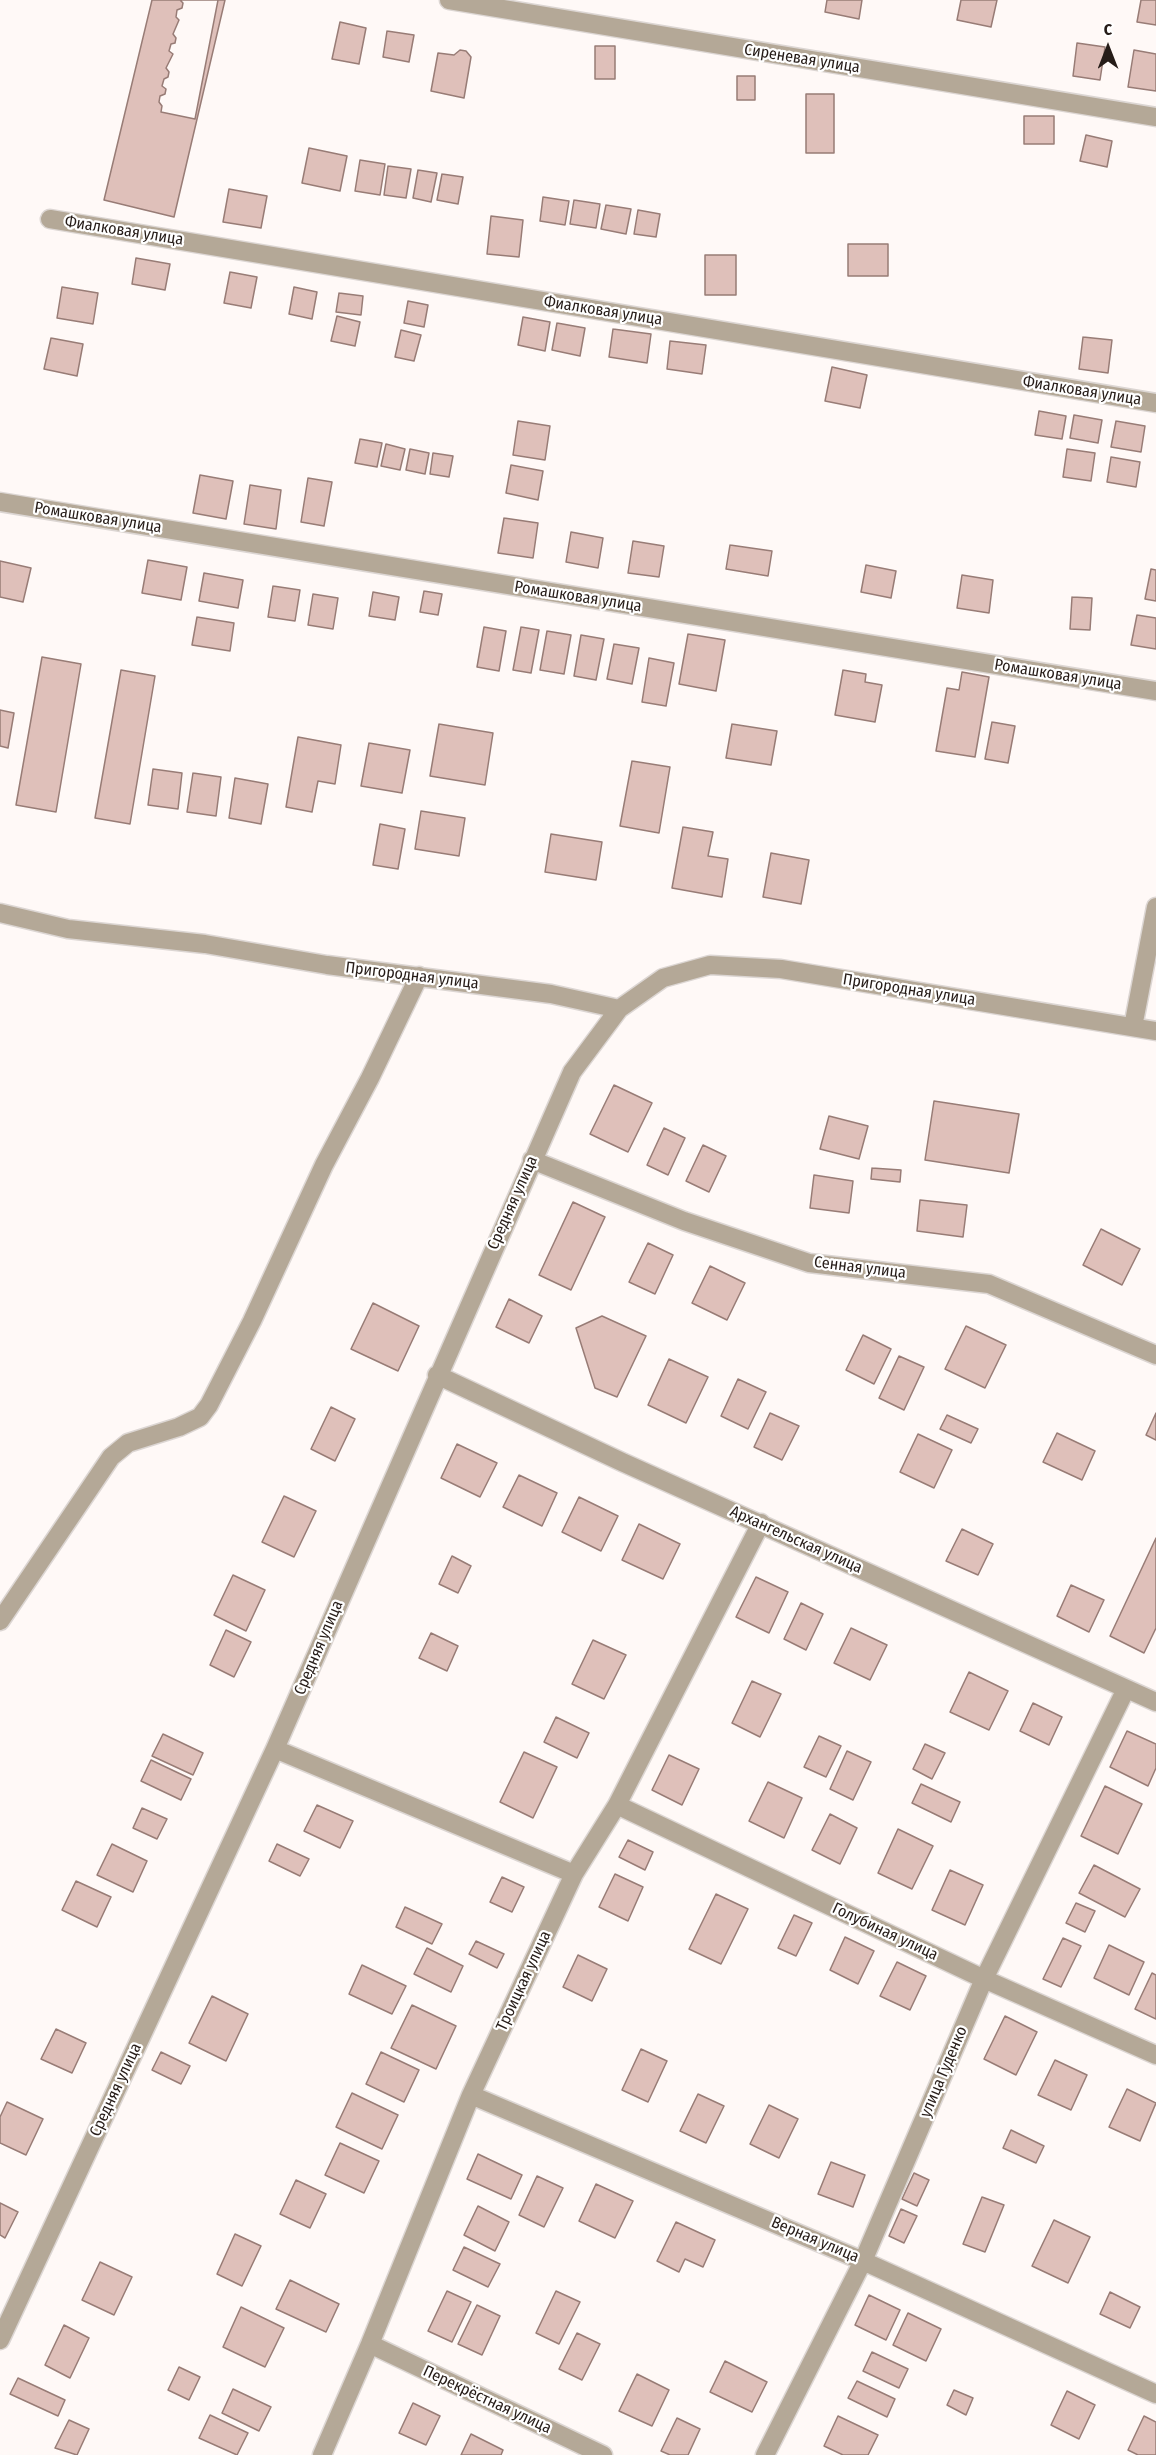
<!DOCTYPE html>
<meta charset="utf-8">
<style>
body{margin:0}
#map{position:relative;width:1156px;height:2455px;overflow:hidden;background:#fff9f7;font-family:"Fira Sans Condensed",sans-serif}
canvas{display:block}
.north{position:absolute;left:1078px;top:18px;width:60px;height:60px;-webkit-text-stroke:4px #fff;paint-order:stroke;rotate:0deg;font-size:16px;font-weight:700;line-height:24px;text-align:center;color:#261c18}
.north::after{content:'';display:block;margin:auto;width:21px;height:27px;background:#261c18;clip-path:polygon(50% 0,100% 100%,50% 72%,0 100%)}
</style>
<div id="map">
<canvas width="1156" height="2455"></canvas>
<div class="north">С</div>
</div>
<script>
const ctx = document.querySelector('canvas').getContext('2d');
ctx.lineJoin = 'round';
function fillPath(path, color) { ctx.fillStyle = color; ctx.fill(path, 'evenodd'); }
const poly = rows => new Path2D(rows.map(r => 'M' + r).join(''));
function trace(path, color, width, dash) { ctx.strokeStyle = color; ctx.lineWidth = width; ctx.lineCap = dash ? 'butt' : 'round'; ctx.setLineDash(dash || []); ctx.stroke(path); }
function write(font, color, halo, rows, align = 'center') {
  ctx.font = font + ' "Fira Sans Condensed",sans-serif'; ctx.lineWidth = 4.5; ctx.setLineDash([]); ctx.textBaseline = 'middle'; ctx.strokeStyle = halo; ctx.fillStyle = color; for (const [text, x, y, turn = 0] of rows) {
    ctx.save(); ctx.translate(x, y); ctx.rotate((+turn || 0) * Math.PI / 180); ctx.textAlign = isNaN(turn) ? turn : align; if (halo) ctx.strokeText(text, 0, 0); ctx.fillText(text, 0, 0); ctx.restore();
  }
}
const building = poly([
 [152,0,225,0,174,217,104,200,152,0],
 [180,0,218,0,195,119,161,112,162,106,159,102,160,96,165,94,166,89,162,86,164,79,168,77,169,72,166,68,173,54,169,51,171,44,175,43,176,38,173,34,179,20,176,17,177,10,182,8,183,3,180,0],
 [827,0,862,0,859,19,825,12,827,0],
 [961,0,997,0,991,27,957,20,961,0],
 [1141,0,1156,0,1156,25,1137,22,1141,0],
 [340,22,366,28,359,64,332,59,340,22],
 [387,31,414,35,409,62,383,57,387,31],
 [1077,43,1105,47,1100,80,1073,76,1077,43],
 [595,46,615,46,615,79,595,79,595,46],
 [460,50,466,51,471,57,464,98,431,91,438,53,454,55,460,50],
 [1134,50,1156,54,1156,91,1128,87,1134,50],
 [737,76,755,76,755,100,737,100,737,76],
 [806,94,834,94,834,153,806,153,806,94],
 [1024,116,1054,116,1054,144,1024,144,1024,116],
 [1086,135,1112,141,1107,167,1080,161,1086,135],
 [309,148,347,156,340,191,302,183,309,148],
 [360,160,385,164,380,195,355,191,360,160],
 [388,166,411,169,406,198,384,195,388,166],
 [418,170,437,173,431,202,413,198,418,170],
 [442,174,463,177,458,204,437,200,442,174],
 [229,189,267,196,261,228,223,222,229,189],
 [543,197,569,201,565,225,540,221,543,197],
 [574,200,600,204,596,228,570,224,574,200],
 [606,205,631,209,626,234,601,229,606,205],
 [638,210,660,214,656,237,634,234,638,210],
 [491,216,523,220,519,257,487,254,491,216],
 [848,244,888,244,888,276,848,276,848,244],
 [705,255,736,255,736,295,705,295,705,255],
 [136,258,170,264,165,290,132,284,136,258],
 [230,272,257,277,251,308,224,303,230,272],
 [62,287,98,293,93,324,57,318,62,287],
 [294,287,317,292,312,319,289,314,294,287],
 [339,293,363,296,361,315,336,312,339,293],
 [408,301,428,305,424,327,404,323,408,301],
 [337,316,360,322,355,346,331,341,337,316],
 [523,317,550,322,545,351,518,345,523,317],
 [557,323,585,328,580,356,552,350,557,323],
 [613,329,651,334,647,363,609,357,613,329],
 [401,330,421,335,414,361,395,357,401,330],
 [1083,337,1112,340,1108,373,1079,369,1083,337],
 [51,338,83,344,77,376,44,369,51,338],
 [670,341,706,345,702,374,667,369,670,341],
 [832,367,867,375,860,408,825,401,832,367],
 [1039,411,1066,416,1062,439,1035,435,1039,411],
 [1074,415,1102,420,1098,443,1070,438,1074,415],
 [518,421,550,426,545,460,513,455,518,421],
 [1116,421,1145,426,1141,452,1111,447,1116,421],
 [360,439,382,443,377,467,355,463,360,439],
 [386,444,405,449,400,470,381,466,386,444],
 [410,449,429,453,425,474,406,470,410,449],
 [1067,449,1095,453,1091,481,1063,477,1067,449],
 [433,453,453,456,449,477,430,474,433,453],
 [1111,457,1140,462,1136,487,1107,482,1111,457],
 [511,465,543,471,538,500,506,493,511,465],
 [200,475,233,481,226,519,193,513,200,475],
 [308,478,332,482,324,526,301,522,308,478],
 [250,485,281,490,276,529,244,524,250,485],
 [504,518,538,523,533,558,498,553,504,518],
 [571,532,603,538,598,568,566,562,571,532],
 [633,541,664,546,659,577,628,573,633,541],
 [730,545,772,551,768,576,726,569,730,545],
 [148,560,187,567,181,600,142,593,148,560],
 [0,561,31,568,23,602,0,597,0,561],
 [866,565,896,571,891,598,861,592,866,565],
 [1151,569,1156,570,1156,601,1145,599,1151,569],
 [204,573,243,580,238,608,199,601,204,573],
 [962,575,993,580,989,613,957,608,962,575],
 [273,586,300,590,295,621,268,617,273,586],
 [424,591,442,594,438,615,420,612,424,591],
 [373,592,399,597,395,620,369,616,373,592],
 [313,594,338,598,333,629,308,625,313,594],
 [1072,597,1092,598,1090,630,1070,629,1072,597],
 [1137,615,1156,618,1156,649,1131,645,1137,615],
 [197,617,234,623,230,651,192,645,197,617],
 [484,627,506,631,499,671,477,667,484,627],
 [521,627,539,630,531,673,513,670,521,627],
 [547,631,571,635,564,674,540,670,547,631],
 [688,634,725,640,716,691,679,684,688,634],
 [581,635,604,639,596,680,574,676,581,635],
 [614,644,639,648,632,684,607,679,614,644],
 [42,657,81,664,56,812,16,805,42,657],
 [649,658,674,663,666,706,642,702,649,658],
 [121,670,155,676,130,824,95,818,121,670],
 [843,670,866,674,865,682,882,685,875,722,835,715,843,670],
 [962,672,989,677,975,757,936,751,947,688,959,690,962,672],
 [0,710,14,713,8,748,0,746,0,710],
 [992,722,1015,726,1008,763,985,759,992,722],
 [439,724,493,733,485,785,430,776,439,724],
 [732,724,777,731,771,765,726,758,732,724],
 [298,737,341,745,335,784,318,781,312,812,286,807,298,737],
 [369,743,410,750,402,793,361,786,369,743],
 [632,761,670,767,659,833,620,826,632,761],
 [153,769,182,773,178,809,148,805,153,769],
 [193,773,221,777,216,816,187,812,193,773],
 [235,778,268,784,261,824,229,818,235,778],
 [421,811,465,818,459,856,415,849,421,811],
 [380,824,405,829,398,869,373,865,380,824],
 [683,827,713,832,708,856,728,859,722,897,672,888,683,827],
 [551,834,602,842,596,880,545,872,551,834],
 [771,853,809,860,801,904,763,897,771,853],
 [614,1085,652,1103,628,1152,590,1134,614,1085],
 [934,1101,1019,1114,1009,1173,925,1160,934,1101],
 [829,1116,868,1126,859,1159,820,1149,829,1116],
 [664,1128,685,1138,668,1175,647,1165,664,1128],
 [703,1145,726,1156,709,1192,686,1181,703,1145],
 [872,1168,901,1170,900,1182,871,1179,872,1168],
 [814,1175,853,1181,849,1213,810,1208,814,1175],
 [920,1200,967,1205,963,1237,917,1231,920,1200],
 [573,1202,605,1217,571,1290,539,1275,573,1202],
 [1101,1229,1140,1249,1122,1285,1083,1265,1101,1229],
 [648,1243,673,1255,655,1294,629,1282,648,1243],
 [710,1266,745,1283,727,1320,692,1303,710,1266],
 [509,1299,542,1316,529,1343,496,1327,509,1299],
 [373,1303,419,1326,398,1371,351,1349,373,1303],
 [602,1316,646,1336,617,1397,595,1388,576,1328,602,1316],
 [966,1326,1006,1345,985,1388,945,1369,966,1326],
 [863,1335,891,1349,874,1384,846,1370,863,1335],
 [899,1356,924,1367,904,1410,879,1398,899,1356],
 [669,1359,708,1377,686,1423,648,1405,669,1359],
 [738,1379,766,1392,748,1429,721,1416,738,1379],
 [331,1407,355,1419,335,1461,311,1449,331,1407],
 [770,1413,799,1426,782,1460,754,1447,770,1413],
 [1156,1413,1156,1440,1146,1435,1156,1413],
 [947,1415,978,1429,971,1443,940,1429,947,1415],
 [1057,1433,1095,1451,1082,1480,1043,1462,1057,1433],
 [918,1434,952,1450,934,1488,900,1472,918,1434],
 [457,1444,497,1463,480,1497,441,1478,457,1444],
 [519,1475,557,1493,542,1526,503,1507,519,1475],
 [284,1496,316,1511,294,1557,262,1542,284,1496],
 [579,1497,618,1516,601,1551,562,1532,579,1497],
 [639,1524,680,1544,663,1579,622,1560,639,1524],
 [962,1529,993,1544,978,1575,946,1561,962,1529],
 [1156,1538,1156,1628,1144,1653,1110,1636,1156,1538],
 [452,1556,471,1566,458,1593,439,1584,452,1556],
 [233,1575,265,1590,246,1631,214,1615,233,1575],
 [756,1577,788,1592,769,1633,736,1617,756,1577],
 [1071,1585,1104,1600,1089,1632,1057,1616,1071,1585],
 [801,1603,823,1614,806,1650,784,1639,801,1603],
 [851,1628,887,1645,870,1680,834,1663,851,1628],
 [226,1630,251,1642,234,1677,210,1665,226,1630],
 [431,1633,458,1646,447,1671,419,1658,431,1633],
 [593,1640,626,1655,604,1699,572,1684,593,1640],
 [969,1672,1008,1691,989,1730,950,1712,969,1672],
 [752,1681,781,1694,760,1737,732,1723,752,1681],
 [1033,1703,1062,1717,1049,1745,1020,1731,1033,1703],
 [556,1717,589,1733,577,1758,544,1742,556,1717],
 [1127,1731,1156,1744,1156,1768,1148,1786,1110,1767,1127,1731],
 [163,1734,203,1753,193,1775,152,1756,163,1734],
 [819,1736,841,1746,826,1777,804,1767,819,1736],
 [925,1744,945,1753,932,1779,913,1769,925,1744],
 [847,1751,871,1762,853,1800,830,1789,847,1751],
 [524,1752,557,1767,533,1818,500,1802,524,1752],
 [669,1755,699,1769,682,1805,652,1790,669,1755],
 [151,1760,191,1779,181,1800,141,1781,151,1760],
 [768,1782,802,1798,784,1838,749,1821,768,1782],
 [921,1784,960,1802,951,1822,912,1803,921,1784],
 [1105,1786,1142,1804,1118,1854,1081,1836,1105,1786],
 [317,1805,353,1821,340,1848,304,1831,317,1805],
 [142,1808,167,1819,157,1839,133,1828,142,1808],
 [830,1814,857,1828,840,1864,812,1850,830,1814],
 [898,1829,933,1846,912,1889,878,1873,898,1829],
 [628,1840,653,1852,645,1870,619,1857,628,1840],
 [112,1844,147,1861,133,1892,97,1875,112,1844],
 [277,1844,309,1859,300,1876,269,1861,277,1844],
 [1094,1865,1140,1889,1125,1917,1079,1893,1094,1865],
 [950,1870,983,1885,965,1925,932,1910,950,1870],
 [615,1874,643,1887,628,1921,599,1907,615,1874],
 [502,1877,524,1887,512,1912,490,1902,502,1877],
 [76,1881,111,1897,97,1927,62,1910,76,1881],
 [716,1894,748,1909,721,1964,689,1949,716,1894],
 [1076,1903,1095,1911,1085,1932,1066,1923,1076,1903],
 [405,1907,442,1924,432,1944,396,1927,405,1907],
 [794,1915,812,1923,796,1956,778,1948,794,1915],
 [845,1937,874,1951,858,1984,830,1970,845,1937],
 [1063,1938,1081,1946,1061,1987,1043,1979,1063,1938],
 [476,1941,504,1954,497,1968,469,1954,476,1941],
 [1109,1945,1144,1962,1129,1995,1094,1978,1109,1945],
 [427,1948,463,1966,451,1992,414,1974,427,1948],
 [578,1955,607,1969,592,2001,563,1987,578,1955],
 [897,1962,926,1976,910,2010,880,1996,897,1962],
 [362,1965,406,1986,392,2014,349,1994,362,1965],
 [1152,1973,1156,1975,1156,2019,1135,2009,1152,1973],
 [212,1996,248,2014,226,2061,189,2043,212,1996],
 [412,2005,456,2026,436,2069,391,2048,412,2005],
 [1005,2016,1037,2032,1016,2075,984,2059,1005,2016],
 [56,2029,86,2043,72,2073,41,2059,56,2029],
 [641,2049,667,2061,648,2102,622,2090,641,2049],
 [161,2052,190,2066,181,2084,152,2070,161,2052],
 [381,2052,419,2070,404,2102,366,2084,381,2052],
 [1055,2060,1087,2075,1071,2110,1038,2095,1055,2060],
 [1127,2089,1156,2103,1140,2141,1109,2127,1127,2089],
 [352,2093,398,2115,382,2149,336,2127,352,2093],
 [698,2094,724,2106,706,2143,680,2131,698,2094],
 [7,2102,43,2119,26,2155,0,2143,0,2117,7,2102],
 [769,2105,798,2119,779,2158,750,2144,769,2105],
 [1011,2130,1044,2146,1036,2163,1003,2148,1011,2130],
 [340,2143,379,2161,364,2193,325,2175,340,2143],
 [478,2154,522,2175,511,2199,467,2179,478,2154],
 [831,2162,865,2175,853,2207,818,2194,831,2162],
 [914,2173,929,2180,917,2206,902,2199,914,2173],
 [537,2176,563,2188,544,2227,519,2215,537,2176],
 [296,2180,326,2194,310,2228,280,2214,296,2180],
 [596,2184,633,2201,615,2238,579,2221,596,2184],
 [982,2197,1004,2205,985,2252,963,2244,982,2197],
 [0,2203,18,2212,5,2238,0,2235,0,2203],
 [478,2206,509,2222,495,2251,464,2235,478,2206],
 [901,2209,917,2216,904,2243,889,2236,901,2209],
 [1054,2220,1090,2237,1068,2283,1032,2266,1054,2220],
 [676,2222,715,2240,703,2267,685,2259,679,2272,657,2261,676,2222],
 [235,2234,261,2246,242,2286,217,2274,235,2234],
 [464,2247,500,2264,488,2287,453,2270,464,2247],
 [100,2262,132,2277,114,2315,82,2300,100,2262],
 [290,2280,339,2304,326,2332,276,2309,290,2280],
 [447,2291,471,2302,452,2342,428,2331,447,2291],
 [556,2291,580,2302,559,2344,536,2333,556,2291],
 [1110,2292,1140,2307,1130,2328,1100,2314,1110,2292],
 [869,2295,900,2310,886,2340,855,2325,869,2295],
 [477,2305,500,2316,482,2355,458,2344,477,2305],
 [241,2307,284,2328,265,2367,223,2347,241,2307],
 [908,2313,941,2329,926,2361,893,2345,908,2313],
 [64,2325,89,2338,70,2378,45,2365,64,2325],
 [577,2333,600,2344,582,2380,559,2369,577,2333],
 [872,2352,908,2369,899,2388,863,2371,872,2352],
 [725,2361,767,2382,752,2412,710,2392,725,2361],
 [179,2367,200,2377,189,2400,168,2390,179,2367],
 [637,2374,669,2390,652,2426,619,2411,637,2374],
 [18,2378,65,2400,58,2416,10,2394,18,2378],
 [857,2381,895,2399,887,2417,848,2398,857,2381],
 [233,2389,271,2407,259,2431,222,2413,233,2389],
 [954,2390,973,2398,966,2415,947,2405,954,2390],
 [1067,2391,1095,2405,1079,2439,1051,2425,1067,2391],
 [413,2403,440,2416,426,2445,399,2433,413,2403],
 [210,2415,248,2433,237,2455,199,2438,210,2415],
 [838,2416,878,2435,868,2455,843,2455,824,2446,838,2416],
 [1144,2416,1156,2422,1156,2455,1138,2455,1128,2450,1144,2416],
 [677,2418,700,2429,688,2455,670,2455,661,2451,677,2418],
 [69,2420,89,2429,77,2455,55,2448,69,2420],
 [471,2434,503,2450,501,2455,461,2455,471,2434]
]);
fillPath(building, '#dfc0ba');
trace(building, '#987c76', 1.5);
const minor = poly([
 [449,0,1156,117],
 [50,219,1156,403],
 [0,502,1156,691],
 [0,913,68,929,205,944,327,965,551,994,619,1009],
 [1133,1027,1156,907],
 [532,1160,684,1221,809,1263,989,1284,1156,1355],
 [437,1375,622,1462,1156,1702],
 [0,1621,111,1457,128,1443,179,1427,200,1417,209,1405,252,1321,324,1165,370,1078,419,976],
 [275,1749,574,1874],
 [617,1805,984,1979,1156,2055],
 [471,2095,863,2261,1156,2394],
 [0,2340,275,1749,572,1072,619,1009,663,978,710,965,781,969,1156,1031],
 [370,2344,603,2455],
 [322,2455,370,2344,471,2095,574,1874,617,1805,761,1523],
 [765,2455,863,2261,984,1979,1125,1691]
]);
trace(minor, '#dcd6d3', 21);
trace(minor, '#b4a897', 18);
write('16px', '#261c18', '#fff', [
 ["Сиреневая улица",802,59,9],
 ["Фиалковая улица",124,231,9],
 ["Фиалковая улица",603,311,9],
 ["Фиалковая улица",1082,391,9],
 ["Ромашковая улица",98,518,9],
 ["Ромашковая улица",578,597,9],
 ["Ромашковая улица",1058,675,9],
 ["Пригородная улица",412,976,7],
 ["Пригородная улица",909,990,9],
 ["Средняя улица",513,1203,-66],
 ["Сенная улица",860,1268,7],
 ["Архангельская улица",796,1540,24],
 ["Средняя улица",319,1648,-67],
 ["Голубиная улица",885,1932,25],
 ["Троицкая улица",524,1981,-65],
 ["улица Гуденко",944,2072,-67],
 ["Средняя улица",116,2090,-65],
 ["Верная улица",815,2240,23],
 ["Перекрёстная улица",487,2400,25]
]);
</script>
